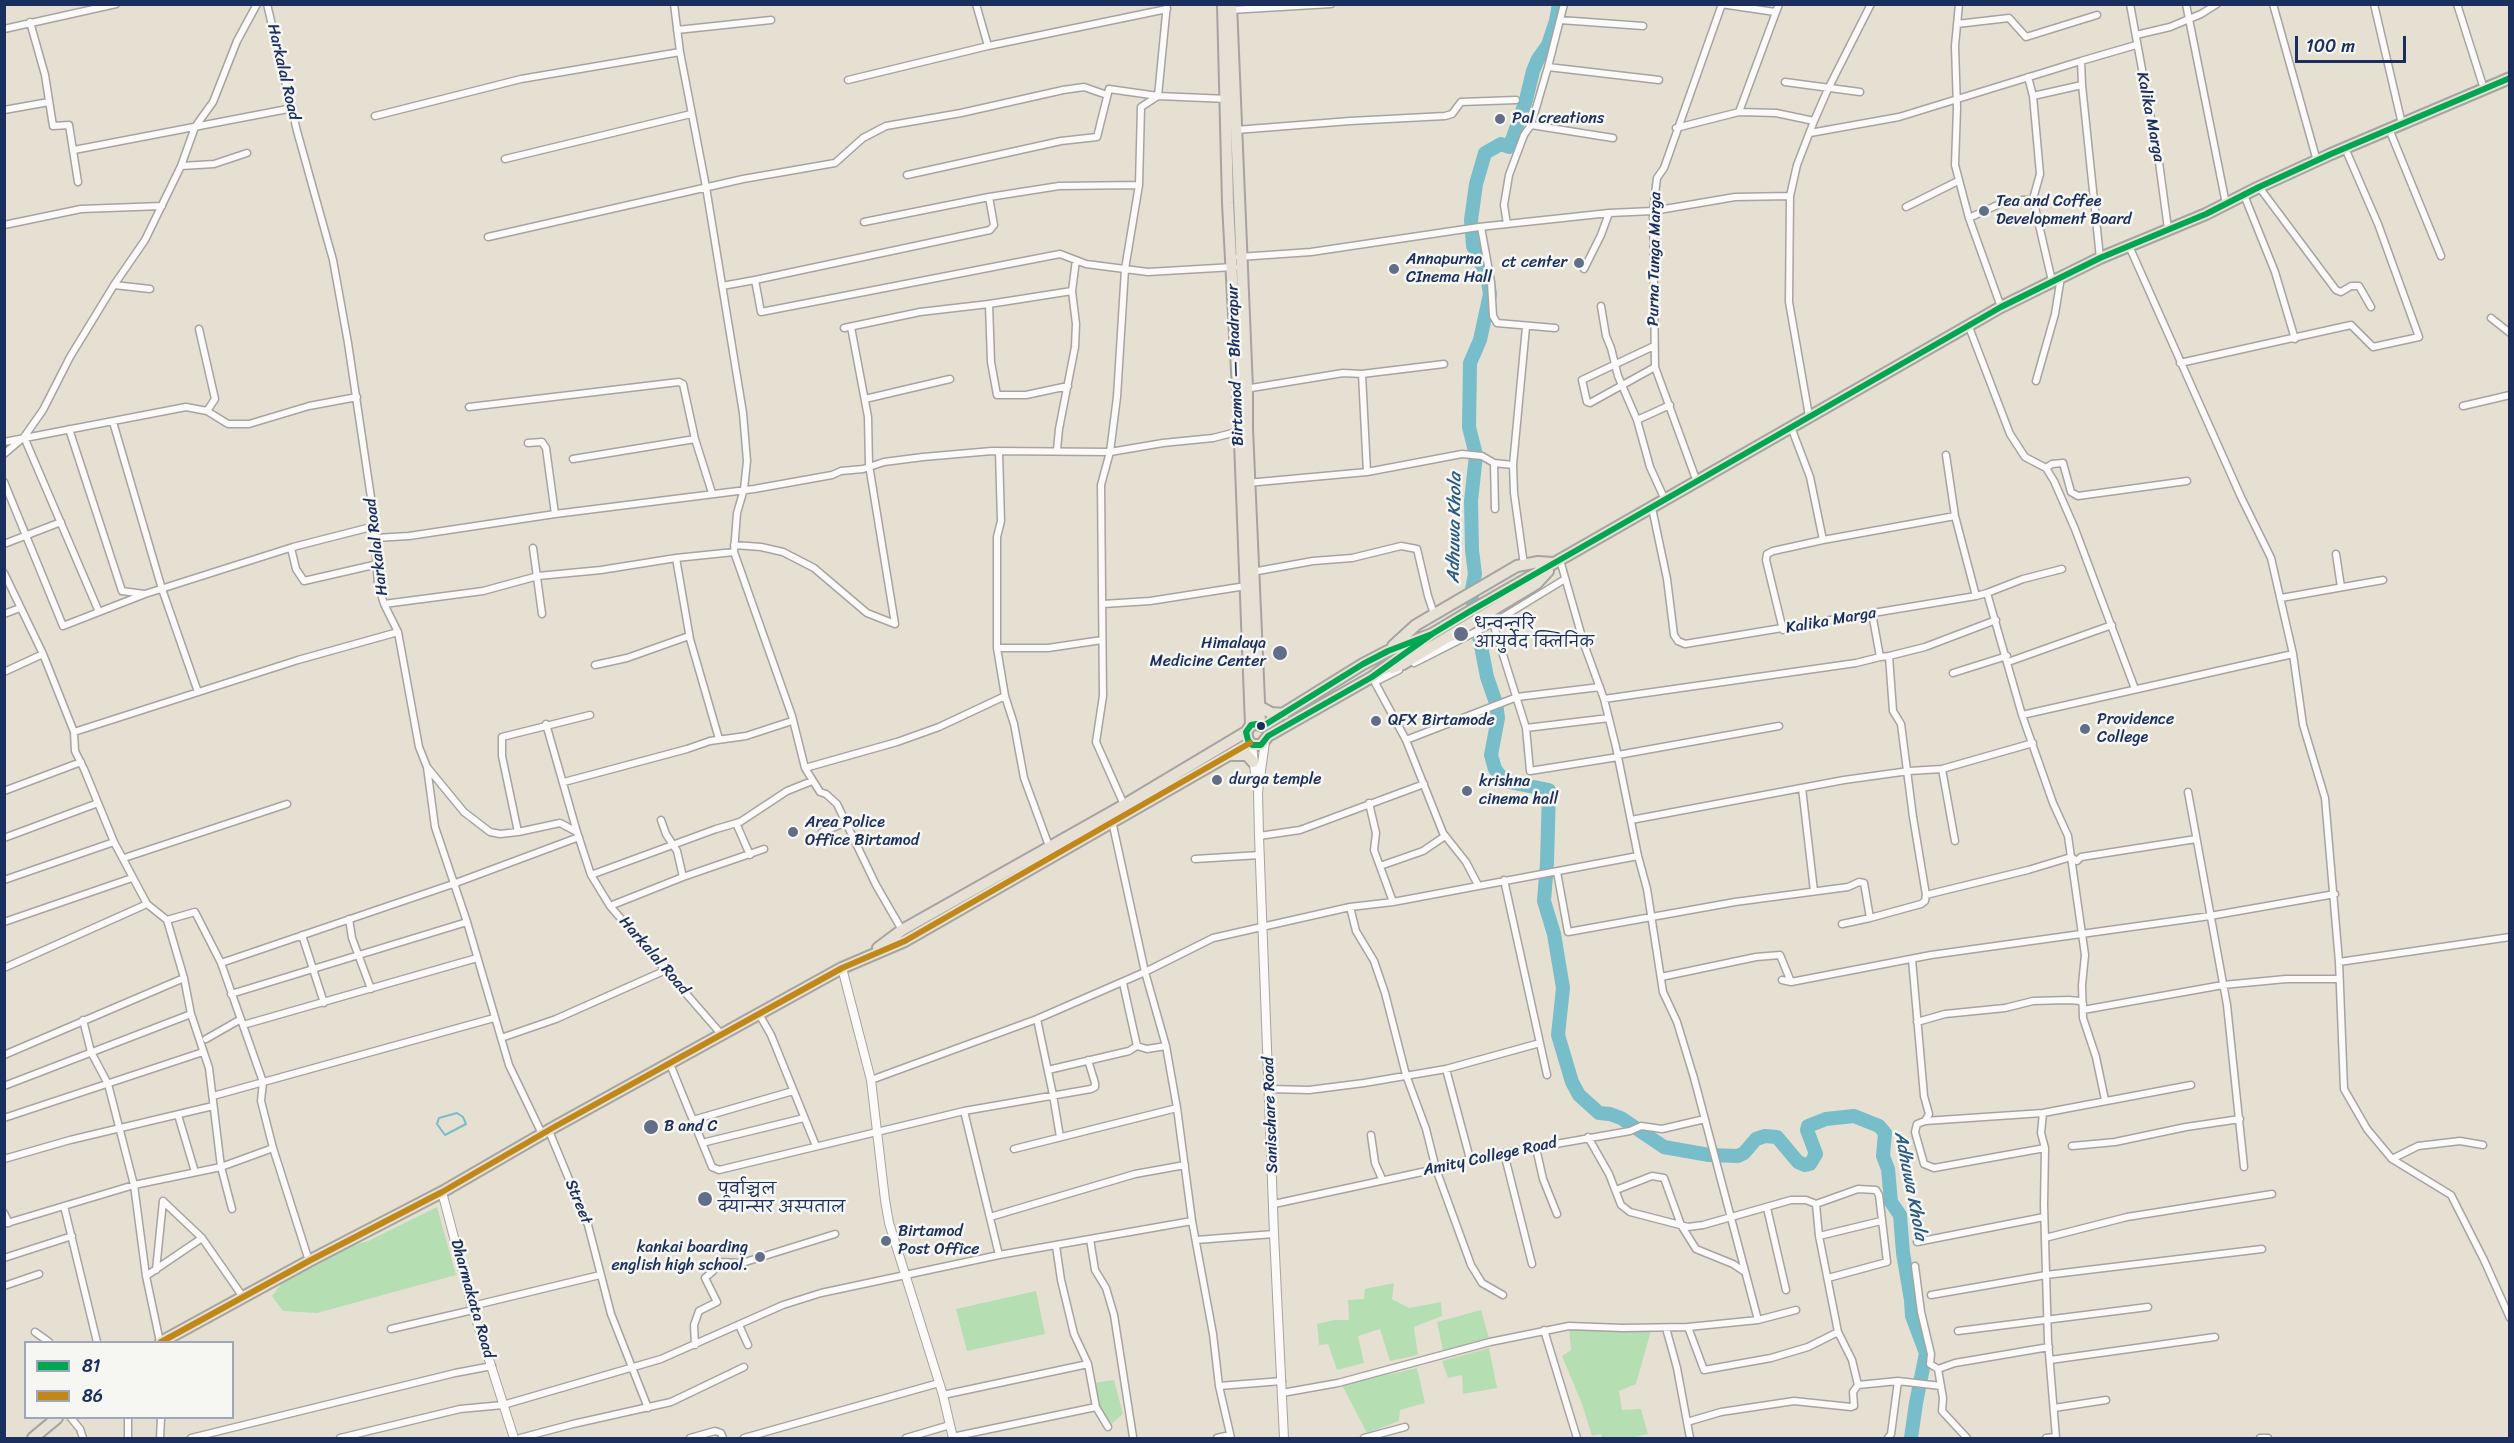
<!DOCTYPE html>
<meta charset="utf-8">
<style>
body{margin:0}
#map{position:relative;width:2514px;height:1443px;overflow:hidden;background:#e6e0d2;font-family:Sriracha,sans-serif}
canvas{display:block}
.frame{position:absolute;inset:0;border:6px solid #1b2f5e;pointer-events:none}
.legend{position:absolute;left:24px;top:1341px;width:210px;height:78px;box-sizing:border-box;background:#f6f6f2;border:2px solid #9ea6b7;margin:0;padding:8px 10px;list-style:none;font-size:18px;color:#1b2f5e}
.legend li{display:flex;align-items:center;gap:12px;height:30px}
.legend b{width:30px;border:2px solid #9ea6b7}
.scale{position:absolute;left:2295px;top:36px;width:111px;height:27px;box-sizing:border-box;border:3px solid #1b2f5e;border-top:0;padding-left:8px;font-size:18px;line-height:21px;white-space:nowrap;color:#1b2f5e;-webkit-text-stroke:4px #f6f6f2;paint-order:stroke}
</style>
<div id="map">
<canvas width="2514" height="1443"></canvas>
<div class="frame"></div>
<ul class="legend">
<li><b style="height:8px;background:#00a651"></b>81</li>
<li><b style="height:8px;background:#c08818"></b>86</li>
</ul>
<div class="scale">100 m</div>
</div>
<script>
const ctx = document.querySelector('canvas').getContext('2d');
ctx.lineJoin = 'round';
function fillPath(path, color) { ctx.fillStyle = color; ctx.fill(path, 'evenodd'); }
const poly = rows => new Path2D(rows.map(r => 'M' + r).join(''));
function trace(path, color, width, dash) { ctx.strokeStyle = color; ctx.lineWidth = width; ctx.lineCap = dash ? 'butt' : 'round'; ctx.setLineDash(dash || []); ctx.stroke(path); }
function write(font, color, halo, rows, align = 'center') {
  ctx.font = font + ' Sriracha,"Playpen Sans Deva",sans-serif'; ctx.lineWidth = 5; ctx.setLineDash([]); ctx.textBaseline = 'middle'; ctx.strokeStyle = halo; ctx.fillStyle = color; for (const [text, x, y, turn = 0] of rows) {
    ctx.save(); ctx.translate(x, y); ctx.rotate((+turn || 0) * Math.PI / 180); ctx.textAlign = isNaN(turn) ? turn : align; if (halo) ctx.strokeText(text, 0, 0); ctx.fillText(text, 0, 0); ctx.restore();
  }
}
fillPath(poly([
 [437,1207,456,1275,317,1313,283,1311,272,1296,283,1282,347,1247,368,1241],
 [1394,1283,1392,1299,1409,1308,1441,1302,1442,1316,1414,1327,1418,1355,1390,1361,1380,1329,1358,1336,1364,1363,1337,1370,1328,1344,1319,1345,1317,1324,1334,1320,1349,1320,1348,1300,1364,1299,1365,1289],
 [1036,1291,1045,1334,967,1351,956,1309],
 [1481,1310,1490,1342,1444,1355,1437,1322],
 [1569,1326,1652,1327,1636,1384,1619,1391,1622,1410,1641,1409,1648,1434,1631,1438,1640,1438,1602,1438,1601,1434,1592,1436,1582,1404,1562,1356,1571,1350],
 [1489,1348,1497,1388,1463,1394,1462,1375,1448,1378,1442,1361],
 [1417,1368,1425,1403,1400,1410,1399,1421,1367,1433,1342,1385],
 [1114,1380,1123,1414,1108,1427,1097,1407,1093,1383]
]), '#b6deb3');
trace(poly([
 [457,1113,463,1117,466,1124,445,1135,437,1124,439,1118,457,1113]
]), '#77bdca', 2);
trace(poly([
 [1559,4,1556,21,1548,45,1538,59,1533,71,1526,100,1513,137,1509,147,1501,144,1485,153,1476,184,1471,220,1473,246,1487,276,1490,294,1480,340,1470,363,1469,427,1476,455,1471,501,1472,550,1475,574,1471,594,1487,677,1496,703,1498,718,1491,755,1495,769,1504,781,1549,790,1547,863,1544,901,1554,934,1563,988,1558,1035,1572,1082,1579,1095,1599,1113,1610,1114,1621,1118,1664,1147,1709,1155,1738,1156,1744,1153,1756,1139,1765,1136,1777,1137,1798,1162,1805,1165,1810,1164,1816,1154,1807,1130,1808,1126,1826,1119,1854,1116,1879,1126,1885,1133,1883,1156,1888,1169,1891,1202,1900,1215,1903,1253,1911,1300,1912,1316,1926,1353,1916,1403,1911,1438]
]), '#77bdca', 14);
const minor = poly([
 [267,4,297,131,333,260,348,343,373,511,378,584,384,604,398,632,419,747,427,767,464,812,490,832,500,834,518,832,560,823,577,832,591,875,610,906,722,1035],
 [674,4,680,52,706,187,743,413,747,461,744,489,737,513,734,552,792,716,805,768,820,792,826,794,837,804,876,885,902,930],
 [976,4,988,46],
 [1564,4,1548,67,1659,80],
 [1721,4,1775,12,1778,7],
 [1959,4,1955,46,1957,108,1955,165,1969,218,2001,307],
 [2130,4,2159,162,2168,229],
 [2186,4,2226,204],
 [2273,4,2317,161],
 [2374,4,2402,124],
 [2457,4,2484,89],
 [1230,10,1331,4],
 [1560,20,1643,26],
 [30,22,45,75,53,126,69,125,78,182],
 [1957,24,2009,18,2026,37,2097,15],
 [4,29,116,4],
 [677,30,771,20],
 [2136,35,2170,27,2201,14,2217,4],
 [2028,77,2033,96],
 [848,80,988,46,1167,9],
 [1785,82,1860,92],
 [2082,85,2100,258],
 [4,110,49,102],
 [1739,112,1779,4],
 [375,116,521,79,680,52],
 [1531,125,1548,67],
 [1676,128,1739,112,1776,113,1814,121],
 [2389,129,2441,256],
 [1236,130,1350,121,1445,116,1452,114,1461,102,1516,100],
 [1810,133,1899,117,2081,61],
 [74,150,293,108],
 [505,159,691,114],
 [181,166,214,164,247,153],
 [907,175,1061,141,1097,137,1109,89,1158,96,1228,99],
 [2259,187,2336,290,2341,292,2351,286,2359,286,2371,307],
 [2244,195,2275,272,2295,339],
 [989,197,1059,186,1139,185],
 [2033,199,2052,281],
 [1906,207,1958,181],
 [1969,218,2004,202,2033,199,2040,174,2033,96,2082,85,2081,61,2136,45],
 [1507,224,1504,205,1509,175,1524,135,1531,125,1613,138],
 [4,225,81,209,162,206],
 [1481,227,1491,282,1493,316,1497,323,1555,328],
 [488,237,743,179,835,163,863,138,886,126,961,113,1063,90,1084,87,1107,95],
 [2129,246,2241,497,2271,558,2293,654,2303,725,2325,798,2339,962,2344,1089,2367,1129,2392,1159,2451,1195,2484,1260,2510,1318],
 [1239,257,1311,252,1479,227,1609,213,1653,211,1735,197,1790,196],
 [1584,269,1601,235,1609,213],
 [755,280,990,230,994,225,989,197,864,222],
 [114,285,150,289],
 [722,286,755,280,761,312,1060,254,1086,264,1148,272,1234,267],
 [1601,306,1606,336,1611,348,1618,376,1637,420,1650,467,1665,500],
 [2491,318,2510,333],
 [851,327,868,417,869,465,895,624],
 [1969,327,2010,434,2025,457,2046,468,2054,481,2075,529,2135,689],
 [844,328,920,312,989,304],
 [199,329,215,399,207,411],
 [1654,346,1582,380,1587,402,1590,403,1655,367],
 [2180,363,2351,325,2373,347,2419,337,2378,224,2345,148],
 [1362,374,1367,472],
 [2036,381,2055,314,2061,277],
 [1068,386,1026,395,997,395,991,362,989,304,1072,291,1076,260],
 [1245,389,1343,373,1362,374,1444,364],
 [865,399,950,379],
 [2463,406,2510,395],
 [469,407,679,382,683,384,695,439,712,493],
 [1809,416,1789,302,1790,196,1797,165,1814,121,1828,89,1871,4],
 [1637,420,1670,405],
 [113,422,162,589,198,692],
 [1791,427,1810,477,1823,540],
 [69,429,122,591,144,594],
 [24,437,99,612],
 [4,442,186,407,207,411,228,424,249,424,309,406,357,397],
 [528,443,542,442,546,448,555,514],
 [1057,450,1059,429,1075,347,1076,324,1072,291],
 [999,452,1001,521,997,537,997,648,1005,696],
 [4,454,24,437,43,410,70,357,114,285,145,240,181,166,195,127,213,102,237,41,257,4],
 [1946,455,1955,516,1976,596,1987,593,2022,715,2053,803,2068,836,2085,955,2082,985,2083,1018,2096,1057,2105,1100],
 [573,459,695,439],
 [1494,463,1495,509],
 [2046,468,2052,464,2063,463,2071,492,2078,496,2187,481],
 [4,482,63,626,145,594,293,547,375,526],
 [1697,482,1655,367,1653,211,1657,178,1664,168,1722,4],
 [1247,483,1367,472,1462,454,1482,456,1494,463,1513,465],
 [1652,508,1667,579,1674,635,1678,641,1685,644,1976,596],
 [375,538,409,536,555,514,754,489,832,475,841,471,863,469,884,462,923,457,992,451,1110,452,1163,443,1213,438,1240,431],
 [4,544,61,522],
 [734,545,761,547,783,552,814,568,867,613,895,624],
 [291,548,296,569,304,581,378,564],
 [533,548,542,614],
 [2336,554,2341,587],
 [676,558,690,639,719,739],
 [1560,560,1584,644,1604,699,1616,747,1638,856,1647,889,1663,992,1677,1022,1694,1078,1758,1320],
 [1524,565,1514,493,1513,465,1526,327],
 [1252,572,1313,561,1352,558,1401,546,1417,549,1428,596,1434,614],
 [4,573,43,654,74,732,75,751,84,769,114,842,147,904,167,920,184,978,191,1014,209,1068,221,1167,232,1209],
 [1987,593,2023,579,2062,569],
 [2281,598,2383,580],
 [384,604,483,591,538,576,601,570,676,558,734,552],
 [1103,604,1150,601,1246,586],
 [1872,613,1880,657,1889,656,1893,711,1901,724,1913,817,1926,895,2028,870,2071,857,2077,861,2081,857,2196,839],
 [4,614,20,608],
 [1493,623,1526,728,1530,771,1618,757],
 [1783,630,1766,560,1767,554,1773,551,1823,540,1955,516],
 [997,648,1048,648,1102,640],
 [1889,656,1925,647,1996,620],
 [2008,662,2112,625],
 [1414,663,1493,623,1565,579],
 [595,665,627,658,689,636],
 [4,672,43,654],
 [1953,673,2007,656],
 [1372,677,1406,740,1443,833,1466,862,1478,885],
 [1375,682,1399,670],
 [1604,699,1856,663,1880,657],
 [2022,715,2293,654],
 [546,724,577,832],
 [1526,728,1609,718],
 [74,732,298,660,398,632],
 [1406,740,1517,697,1600,687],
 [1618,755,1779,726],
 [427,767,435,827,467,922,509,1065,543,1136],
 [805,768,897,742,939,727,1005,696,1014,724,1024,778,1049,846],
 [1942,769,1955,841],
 [564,782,687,749,710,741,746,736,792,721],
 [1802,788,1814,891],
 [4,791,81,762],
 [2188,792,2227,1005,2244,1167],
 [1369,803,1376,833,1374,850,1393,902],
 [1125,807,1096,742,1103,696,1101,485,1110,452,1117,397,1125,269,1139,185,1141,107,1158,96,1167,4],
 [661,820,666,834,677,851,683,877],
 [1631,820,1844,780,1909,771,1942,769,2033,743],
 [1112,821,1145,972,1213,938,1350,907,1393,902,1638,856],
 [736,823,750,855],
 [518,832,502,756,502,737,590,715],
 [822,832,847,822],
 [1259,836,1300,830,1424,784],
 [4,838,98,803],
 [124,858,287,804],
 [1195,859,1260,855],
 [1380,866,1423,851,1445,836],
 [1557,872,1568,932,1735,902,1848,887,1859,882,1864,883,1870,918,1921,904,1925,901,1926,895],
 [591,875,716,829,740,822,787,791,812,781],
 [4,880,114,842],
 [1504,880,1547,1075],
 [610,906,683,877,764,849],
 [1350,907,1356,931,1374,961,1385,993,1406,1075,1426,1129,1436,1169,1471,1265,1482,1283,1503,1295],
 [349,919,352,938,371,989],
 [167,920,195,912,221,963,263,1082,261,1101,273,1148,309,1261],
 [4,922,132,878],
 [1842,924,1870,918],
 [302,935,324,1003],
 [1912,959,1924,1096,1929,1114,1925,1121],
 [2339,962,2510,937],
 [221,963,453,884,579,837],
 [4,968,147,904],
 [1661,977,1756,957,1780,955,1791,982],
 [1782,980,1791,982,1931,955,2210,916,2335,894],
 [231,994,467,922],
 [2083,1010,2223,985,2286,979,2339,979],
 [759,1014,771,1035,816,1146],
 [1037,1019,1053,1095,1060,1137],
 [83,1020,91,1052,108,1084,134,1185,146,1276,160,1342],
 [1917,1022,1945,1014,2005,1008,2033,1001,2069,1000,2080,1001,2083,1004],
 [243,1025,477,958],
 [501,1038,556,1019,666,970],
 [206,1039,241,1019],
 [1137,1046,1147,1049,1166,1046],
 [4,1055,184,978],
 [670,1064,712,1167,719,1170,964,1111,1091,1089,1095,1087,1095,1083,1088,1060],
 [1446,1069,1470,1159],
 [1048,1070,1129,1051,1137,1046,1123,983],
 [871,1080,1037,1019,1145,972,1166,1046,1177,1108,1192,1221,1213,1334,1219,1386,1231,1438],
 [4,1086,191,1014],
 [1270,1089,1309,1090,1364,1083,1446,1069,1540,1043],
 [213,1096,494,1018],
 [964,1111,999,1255],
 [2043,1113,1925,1121,1917,1124,1915,1132,1924,1164,1934,1168,2045,1148],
 [178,1115,195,1172],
 [4,1118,203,1052],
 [693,1120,793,1091],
 [549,1131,588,1225,611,1314,648,1408],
 [1371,1135,1375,1163,1382,1179],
 [1588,1137,1609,1174,1621,1205,1630,1212,1688,1227,1703,1225,1791,1200,1806,1200,1816,1204,1819,1236,1838,1332,1852,1360,1858,1385],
 [702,1143,804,1118],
 [2072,1146,2115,1142,2186,1127,2240,1119],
 [1536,1148,1543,1179,1557,1214],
 [1014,1149,1177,1108],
 [1504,1153,1532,1264],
 [4,1159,70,1140,213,1106],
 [2392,1159,2418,1146,2460,1141,2483,1145],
 [1616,1190,1652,1176,1664,1178,1681,1225,1696,1249,1733,1264,1745,1272],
 [163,1201,202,1238,243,1297],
 [1274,1204,1436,1169,1470,1159,1630,1131,1641,1126,1662,1129,1705,1119],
 [1816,1204,1858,1189,1876,1190,1879,1195,1887,1262,1828,1278],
 [64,1206,97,1342],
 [1767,1208,1786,1290],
 [4,1213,9,1223],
 [990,1217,1135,1174,1185,1165],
 [4,1224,134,1185,221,1167,273,1148],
 [1819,1236,1881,1221],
 [2045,1238,2127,1217,2272,1194],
 [1090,1239,1095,1270,1106,1288,1114,1315,1133,1437],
 [1196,1240,1274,1234],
 [1917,1242,2044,1217],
 [1056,1246,1061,1280,1074,1334,1088,1364,1096,1407,1108,1427],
 [4,1258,72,1236],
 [1915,1266,1921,1312,1931,1354,1930,1364,1938,1369,1943,1398,1942,1411,1967,1438],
 [156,1270,163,1201],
 [146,1276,202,1238],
 [4,1286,39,1274],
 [1931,1295,2046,1275,2262,1249],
 [472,1306,600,1275],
 [739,1325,748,1345],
 [1688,1327,1758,1320,1796,1310],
 [1666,1328,1677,1368,1690,1438],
 [391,1329,473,1310],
 [1544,1330,1577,1438],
 [1958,1331,2148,1307],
 [35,1332,49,1342],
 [695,1345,694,1325,699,1311,717,1302,705,1278,713,1271,719,1262,742,1263,835,1234],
 [2050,1360,2215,1337],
 [1938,1369,1955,1363,2049,1347],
 [1219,1386,1282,1381],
 [1282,1393,1338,1383,1490,1342,1569,1326,1623,1328,1688,1327,1704,1370,1771,1358,1808,1347,1838,1332],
 [943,1395,1088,1364],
 [2054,1408,2106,1400],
 [71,1418,80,1429,83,1438],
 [128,1418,128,1438],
 [1687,1422,1721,1412,1794,1401,1851,1407,1854,1406,1853,1392,1858,1385,1898,1381,1941,1386],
 [952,1437,1096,1407],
 [160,1438,161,1418],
 [191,1438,455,1373,492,1366],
 [340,1438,460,1409,503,1405,661,1359,783,1305,821,1293,999,1255,1192,1221],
 [520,1438,573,1424,671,1402,744,1367],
 [690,1438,715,1431,721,1433,723,1438],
 [744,1438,939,1383],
 [906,1438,950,1425],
 [1217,1438,1230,1435],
 [1364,1438,1405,1427],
 [1888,1438,1891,1434,1898,1381],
 [2046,1438,2056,1437],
 [2056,1438,2048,1341,2044,1205,2045,1148,2041,1133,2043,1113,2191,1085],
 [2260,1438,2268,1438]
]);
const tertiary = poly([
 [1265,742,1258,792,1259,836,1274,1234,1284,1438],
 [1252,745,1256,782],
 [842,968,871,1080,885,1200,889,1223,943,1395,953,1438],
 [442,1192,472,1306,514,1438]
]);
const primary = poly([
 [1223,4,1228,203,1238,390,1251,725],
 [1231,4,1247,389,1247,429,1260,724]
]);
const trunk = poly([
 [1432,634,1388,651,1363,664,1263,726,1256,724,1251,725,1246,732,1248,740,1252,745,1261,745,1268,736,1372,677,1432,634,1467,613,2001,307,2100,258,2206,214,2259,187,2331,154,2510,78],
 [1393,646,1416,625,1517,566,1538,562,1553,563],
 [1392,668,1403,664,1536,584,1548,571],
 [1260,707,1271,713,1284,714],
 [1233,755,1247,755,1253,762],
 [878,948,902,930,1124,805,1246,732],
 [161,1342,309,1261,442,1192,556,1126,842,968,905,941,1250,743],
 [33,1438,57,1418]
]);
trace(minor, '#a5a4a2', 9);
trace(tertiary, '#a5a4a2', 10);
trace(primary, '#a5a4a2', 14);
trace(trunk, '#a5a4a2', 14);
trace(minor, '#fbfaf8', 6);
trace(tertiary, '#fbfaf8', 8);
trace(primary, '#e7e1d5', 10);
trace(trunk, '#e7e1d5', 10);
trace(poly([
 [1432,634,1388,651,1363,664,1263,726,1256,724,1251,725,1246,732,1248,740,1252,745,1261,745,1268,736,1372,677,1432,634,1467,613,2001,307,2100,258,2206,214,2259,187,2331,154,2510,78]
]), '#00a651', 6);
trace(poly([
 [161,1342,309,1261,442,1192,556,1126,842,968,905,941,1250,743]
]), '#c08818', 6);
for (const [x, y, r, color] of [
 [1500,119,6,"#626d87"],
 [1984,211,6,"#626d87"],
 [1579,263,6,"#626d87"],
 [1394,269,6,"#626d87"],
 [1461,634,8,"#626d87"],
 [1280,653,8,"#626d87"],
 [1376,721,6,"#626d87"],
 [1261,726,5,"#1b2f5e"],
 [2085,729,6,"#626d87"],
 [1217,780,6,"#626d87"],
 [1467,791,6,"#626d87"],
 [793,832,6,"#626d87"],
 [651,1127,8,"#626d87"],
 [705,1199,8,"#626d87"],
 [886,1241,6,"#626d87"],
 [760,1257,6,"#626d87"]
]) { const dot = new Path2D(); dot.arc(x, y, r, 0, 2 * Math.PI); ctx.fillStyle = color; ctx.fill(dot); trace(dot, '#f6f6f2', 2); }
write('16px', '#1b2f5e', '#f6f6f2', [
 ["Harkalal Road",283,72,77],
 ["Kalika Marga",2150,117,79],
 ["Purna Tunga Marga",1655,259,-89],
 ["Birtamod — Bhadrapur",1236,365,-92],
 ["Harkalal Road",377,547,-97],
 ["Kalika Marga",1831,621,-10],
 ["Harkalal Road",654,956,49],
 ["Sanischare Road",1271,1115,-92],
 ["Amity College Road",1490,1157,-12],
 ["Street",578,1202,68],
 ["Dharmakata Road",472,1299,74]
]);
write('16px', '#1b2f5e', '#f6f6f2', [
 ["Pal creations",1512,119],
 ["Tea and Coffee",1996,202],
 ["Development Board",1996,220],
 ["Annapurna",1406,260],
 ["CInema Hall",1406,278],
 ["ct center",1567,263,"right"],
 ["धन्वन्तरि",1474,625],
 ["आयुर्वेद क्लिनिक",1474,643],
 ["Himalaya",1266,644,"right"],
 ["Medicine Center",1266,662,"right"],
 ["Providence",2097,720],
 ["College",2097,738],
 ["QFX Birtamode",1388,721],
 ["durga temple",1229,780],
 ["krishna",1479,782],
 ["cinema hall",1479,800],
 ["Area Police",805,823],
 ["Office Birtamod",805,841],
 ["B and C",664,1127],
 ["पूर्वाञ्चल",718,1190],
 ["क्यान्सर अस्पताल",718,1208],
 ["Birtamod",898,1232],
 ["Post Office",898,1250],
 ["kankai boarding",748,1248,"right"],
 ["english high school.",748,1266,"right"]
], 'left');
write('italic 18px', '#2b5b83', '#f6f6f2', [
 ["Adhuwa Khola",1455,528,-89],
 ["Adhuwa Khola",1910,1186,79]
]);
</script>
